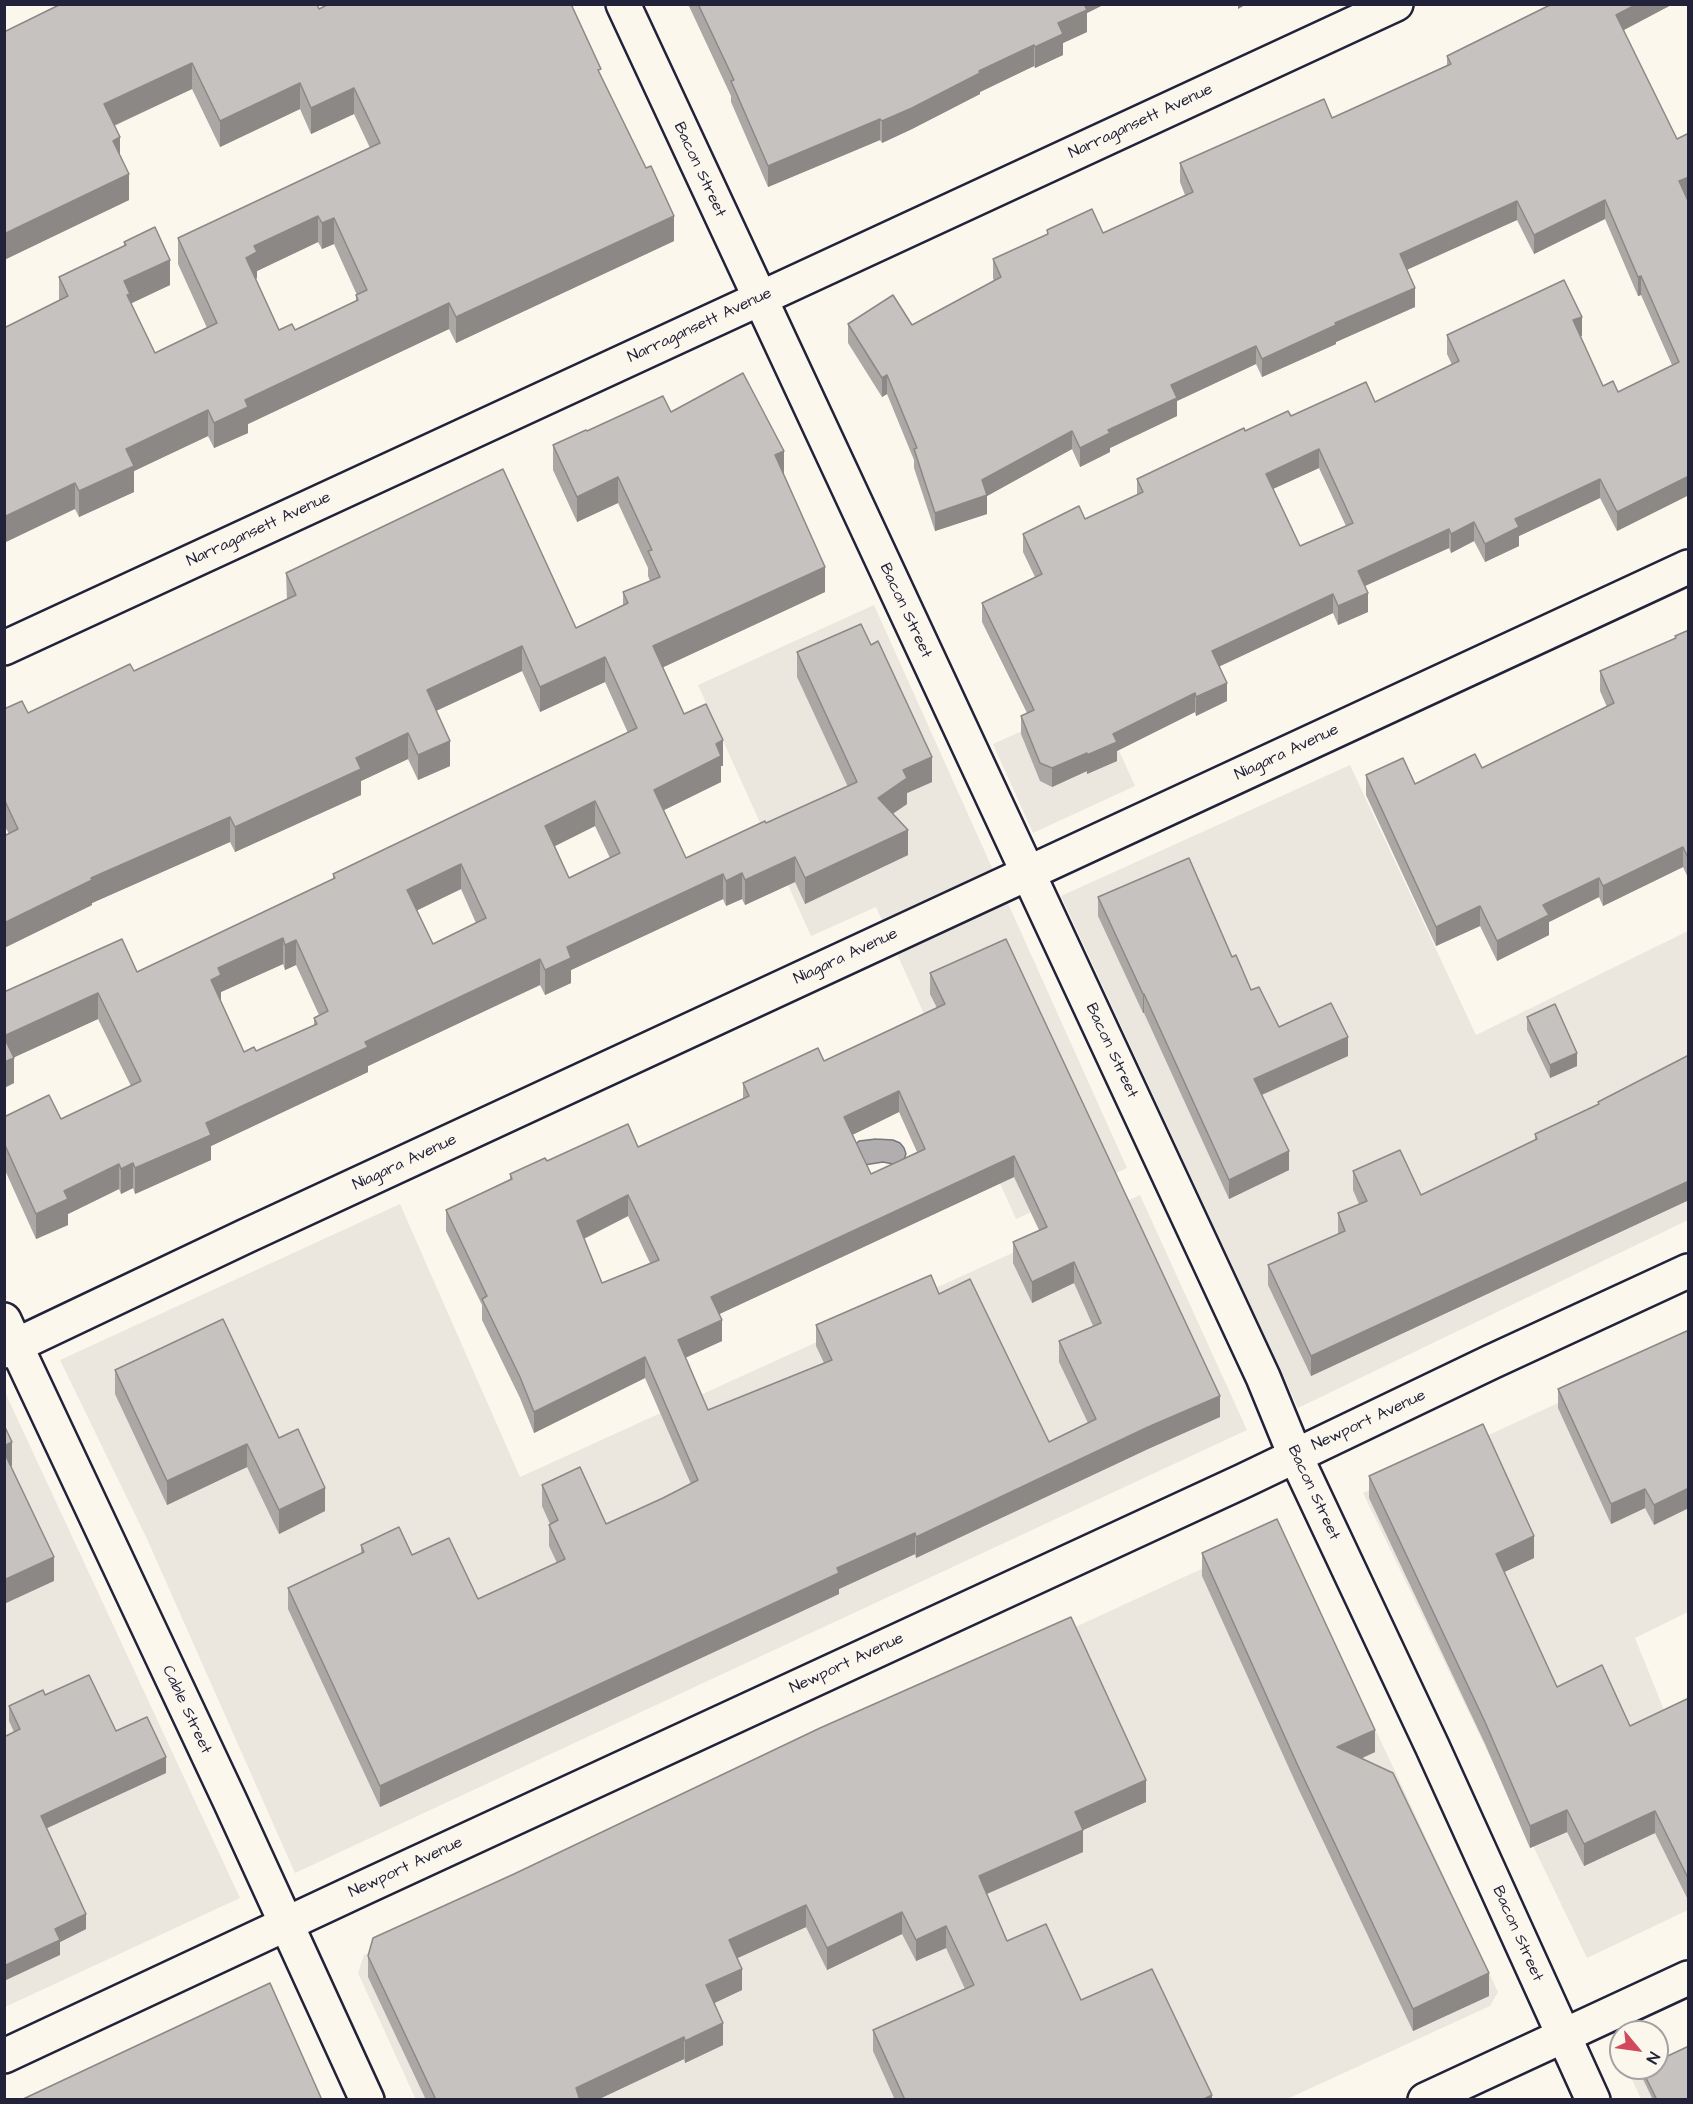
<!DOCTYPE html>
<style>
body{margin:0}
#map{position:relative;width:1693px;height:2104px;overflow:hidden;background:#fbf7ec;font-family:"Architects Daughter",sans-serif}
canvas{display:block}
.frame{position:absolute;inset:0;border:6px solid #22223b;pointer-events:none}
.north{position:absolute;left:1609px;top:2020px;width:60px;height:60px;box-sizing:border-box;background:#fbf7ec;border:2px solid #a4a2a5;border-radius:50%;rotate:119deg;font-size:16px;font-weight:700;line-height:24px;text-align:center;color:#22223b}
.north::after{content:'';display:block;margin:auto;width:21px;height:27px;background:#d1495b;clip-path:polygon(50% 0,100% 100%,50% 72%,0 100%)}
</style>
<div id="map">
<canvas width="1693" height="2104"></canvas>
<div class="frame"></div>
<div class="north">N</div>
</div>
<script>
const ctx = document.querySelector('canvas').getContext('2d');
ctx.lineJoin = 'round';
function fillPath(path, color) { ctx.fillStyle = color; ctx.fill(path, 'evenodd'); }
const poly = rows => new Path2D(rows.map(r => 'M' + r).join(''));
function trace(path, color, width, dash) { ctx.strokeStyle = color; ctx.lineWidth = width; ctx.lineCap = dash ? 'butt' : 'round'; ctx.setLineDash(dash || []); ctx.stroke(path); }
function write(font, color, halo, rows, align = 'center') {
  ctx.font = font + ' "Architects Daughter",sans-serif'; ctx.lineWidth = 5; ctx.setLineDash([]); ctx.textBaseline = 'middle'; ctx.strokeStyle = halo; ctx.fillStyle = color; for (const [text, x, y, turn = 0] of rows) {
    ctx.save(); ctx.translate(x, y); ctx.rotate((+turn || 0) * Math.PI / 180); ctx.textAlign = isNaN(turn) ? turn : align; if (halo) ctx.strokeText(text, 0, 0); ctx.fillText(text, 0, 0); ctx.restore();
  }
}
fillPath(poly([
 [874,605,1127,1168,1016,1219,876,907,811,936,698,685],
 [1095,698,1135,786,1033,833,993,744],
 [1350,765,1476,1035,1688,931,1688,1220,1298,1408,1061,896],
 [1140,1195,1247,1430,295,1873,147,1539,60,1360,400,1204,520,1477],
 [1688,1343,1688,1612,1635,1638,1688,1769,1688,1910,1587,1958,1363,1493],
 [4,1390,240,1898,5,2007,4,2007],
 [1275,1535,1287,1540,1498,1992,1490,2006,1287,2099,416,2100,358,1973,364,1955],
 [1647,2068,1657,2068,1688,2099,1641,2099,1630,2075]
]), '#ebe7df');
const water = poly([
 [876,1139,893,1140,900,1143,904,1148,906,1154,904,1159,898,1165,883,1162,864,1165,856,1144,859,1141,876,1139]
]);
fillPath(water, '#b1aeb0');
trace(water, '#787681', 1.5);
const minor = poly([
 [759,299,1396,4],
 [16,1346,230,1801,367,2100],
 [4,1351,246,1236,1688,567],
 [1425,2100,1688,1978]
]);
const tertiary = poly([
 [623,4,1263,1377,1295,1455,1432,1746,1593,2100],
 [4,648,759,299],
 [4,1320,16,1346],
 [4,2056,363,1888,1243,1481,1491,1362,1688,1271]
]);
trace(minor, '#22223b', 38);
trace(tertiary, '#22223b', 38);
trace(minor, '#fbf7ec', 33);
trace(tertiary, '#fbf7ec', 33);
fillPath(poly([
 [688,4,1105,4,1087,13,1087,32,1063,43,1063,55,1035,68,1034,66,980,92,980,94,912,129,882,143,880,140,768,187,731,102,731,96],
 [1552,4,1673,4,1624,30,1689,203,1689,495,1617,531,1600,498,1519,536,1519,546,1485,562,1474,541,1451,553,1449,548,1365,586,1368,612,1338,625,1333,613,1219,666,1227,701,1196,716,1195,712,1117,751,1117,761,1087,774,1087,771,1052,787,1040,781,1021,734,1021,716,1027,713,982,622,982,603,1035,577,1023,552,1023,534,1085,519,1137,495,1137,479,1245,431,1291,416,1375,402,1452,365,1447,354,1447,335,1582,336,1580,336,1603,386,1618,392,1672,365,1641,295,1638,296,1605,219,1534,254,1517,220,1406,269,1415,307,1336,342,1336,344,1262,377,1256,364,1177,401,1177,416,1110,448,1110,452,1080,467,1072,449,987,496,987,514,935,531,914,468,914,460,887,394,882,397,848,343,848,324,912,325,994,281,993,278,993,259,1047,234,1047,230,1103,233,1185,195,1180,182,1180,163,1332,118,1447,65,1447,56],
 [1319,468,1346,526,1300,546,1273,489],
 [319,9,601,76,674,241,456,343,449,329,248,424,248,433,214,448,208,436,134,471,134,492,79,517,75,509,59,300,59,277,124,246,124,242,170,285,131,303,155,353,207,328,178,264,178,238,370,148,354,114,311,134,300,109,220,147,192,89,114,126,129,200,4,260,4,32],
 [318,242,322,249,334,244,357,295,356,295,356,301,295,330,279,330,256,279,257,278,257,271],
 [671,412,784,475,825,592,663,667,684,714,723,766,721,766,721,782,664,810,686,858,848,787,797,677,797,652,932,782,907,793,907,804,892,814,908,855,805,904,795,882,745,905,742,899,726,906,723,899,571,970,571,983,545,995,540,985,368,1066,368,1072,211,1146,211,1160,135,1194,133,1188,121,1194,119,1189,68,1214,68,1225,36,1239,4,1168,4,1117,61,1119,131,1086,98,1019,14,1057,14,1083,4,1088,4,992,137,972,333,879,333,874,628,733,605,682,540,712,522,671,436,711,450,766,418,780,408,759,361,781,361,795,235,852,230,842,92,903,92,905,4,948,4,836,9,834,4,825,4,709,28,713,134,671,287,600,286,573,576,628,623,605,623,592,650,581,648,576,648,568,618,503,577,522,553,470,553,445,587,431],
 [595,826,610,858,569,878,555,846],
 [461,889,476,923,433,944,416,911],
 [283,964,285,970,296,965,319,1015,314,1018,314,1025,256,1051,244,1052,221,1001,221,992],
 [1689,630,1689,880,1683,867,1603,906,1599,897,1549,922,1549,935,1497,961,1480,926,1436,946,1366,795,1366,775,1415,784,1482,768,1607,707,1600,691,1600,671,1675,639,1675,636],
 [1098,897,1232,957,1251,990,1279,1027,1348,1056,1262,1095,1289,1170,1229,1199,1144,1013,1143,1013,1098,916],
 [930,973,1220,1417,1148,1449,916,1558,915,1554,839,1589,839,1594,380,1807,288,1609,288,1588,361,1554,361,1545,412,1555,478,1599,557,1563,549,1546,549,1525,550,1524,542,1506,542,1485,606,1524,663,1498,691,1484,645,1378,534,1433,520,1398,482,1320,482,1305,446,1231,446,1210,510,1179,510,1174,547,1161,638,1147,743,1099,743,1083,824,1061,937,1008,930,994],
 [899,1112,917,1152,871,1174,852,1135],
 [1014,1177,1039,1230,1013,1242,1013,1263,1032,1303,1074,1283,1093,1326,1059,1341,1059,1362,1088,1423,1049,1442,939,1294,816,1325,816,1346,824,1363,708,1410,685,1358,722,1341,719,1314],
 [628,1216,650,1263,602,1283,584,1239],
 [1527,1017,1577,1066,1550,1078,1527,1030],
 [1689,1055,1689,1200,1311,1376,1268,1285,1268,1265,1338,1234,1338,1213,1359,1204,1353,1190,1353,1171,1421,1195,1535,1140,1535,1134,1598,1104,1598,1102],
 [1689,1330,1654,1525,1645,1508,1611,1524,1558,1408,1558,1389],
 [115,1370,279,1438,325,1511,279,1534,247,1467,167,1505,115,1394],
 [1369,1476,1534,1558,1504,1572,1557,1687,1630,1726,1689,1698,1689,1902,1655,1833,1584,1866,1567,1832,1530,1848,1485,1744,1369,1498],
 [1202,1553,1375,1752,1361,1758,1489,1996,1413,2031,1298,1788,1202,1576],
 [45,1695,116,1731,166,1773,46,1828,86,1929,60,1942,60,1955,14,1732,9,1721,9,1706],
 [1146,1802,1083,1830,1083,1852,987,1894,1007,1941,1081,2000,1212,2100,895,2100,873,2051,873,2030,965,1989,946,1948,916,1961,902,1934,827,1970,806,1927,737,1958,742,1990,714,2003,723,2045,685,2063,684,2059,597,2100,426,2100,368,1977,368,1956],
 [1641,2068,1689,2100,1653,2100,1641,2075]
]), '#aaa7a5');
fillPath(poly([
 [1079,4,1105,4,1087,13,1087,32,1063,43,1063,55,1035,68,1035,47,1058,23],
 [1238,4,1247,4,1238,9],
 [1637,4,1673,4,1616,34,1616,15],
 [1034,45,1034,66,980,92,980,94,912,129,882,143,882,121,979,71],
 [192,63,192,89,104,130,104,104],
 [300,83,300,109,220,147,220,121],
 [354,88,354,114,311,134,311,108],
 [880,119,880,140,768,187,768,166],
 [120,137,120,163,113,141],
 [129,174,129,200,4,260,4,234],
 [1689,177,1689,195,1679,200,1679,181],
 [1605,200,1605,219,1534,254,1534,235],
 [1517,201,1517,220,1400,273,1400,254],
 [318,216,318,242,257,271,257,278,246,284,246,258,254,246],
 [674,216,674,241,456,343,456,317],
 [334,218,334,244,322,249,322,223],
 [170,260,170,285,130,304,124,281],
 [1641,276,1641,295,1638,296,1638,277],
 [1415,288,1415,307,1336,342,1336,344,1262,377,1262,359,1335,323],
 [449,303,449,329,248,424,248,433,214,448,214,423,245,400],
 [1582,317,1582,336,1573,339,1573,320],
 [1256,346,1256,364,1177,401,1177,416,1110,448,1110,452,1080,467,1080,448,1108,430,1171,385],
 [887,375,887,394,882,397,882,378],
 [208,410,208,436,134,471,134,492,79,517,79,491,126,449],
 [1072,431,1072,449,987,496,987,514,935,531,935,513,982,480],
 [1319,449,1319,468,1266,492,1266,474],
 [784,451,784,476,775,455],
 [1689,473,1689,495,1617,531,1617,512],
 [618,477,618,503,577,522,577,497],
 [1600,479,1600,498,1519,536,1519,546,1485,562,1485,544,1515,519],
 [75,483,75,509,4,543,4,517],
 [1474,522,1474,541,1451,553,1451,534],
 [1449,529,1449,548,1358,589,1358,571],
 [825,567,825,592,653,672,653,646],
 [1368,593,1368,612,1338,625,1338,606],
 [1333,594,1333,613,1212,670,1212,651],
 [522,646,522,671,427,715,427,690],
 [605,657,605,682,540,712,540,687],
 [1227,683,1227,701,1196,716,1196,697],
 [1195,693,1195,712,1117,751,1117,761,1087,774,1087,755,1113,734],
 [408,733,408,759,361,781,361,795,235,852,235,827,356,758],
 [723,740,723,766,721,766,721,782,654,815,654,790,716,744],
 [450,741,450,766,418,780,418,755],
 [1087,753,1087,771,1052,787,1052,768],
 [932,757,932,782,907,793,907,804,878,824,878,798,903,770],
 [595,801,595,826,545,851,545,826],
 [230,817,230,842,92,903,92,905,4,948,4,923,91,878],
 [908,830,908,855,805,904,805,878],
 [1683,847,1683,867,1603,906,1603,886],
 [795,857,795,882,745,905,745,880],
 [461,864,461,889,407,915,407,890],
 [742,873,742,899,726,906,726,881],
 [723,874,723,899,571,970,571,983,545,995,545,970,567,947],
 [1599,878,1599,897,1549,922,1549,935,1497,961,1497,941,1543,905],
 [1480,906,1480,926,1436,946,1436,927],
 [283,938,283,964,221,992,221,1001,211,1005,211,980,218,968],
 [296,940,296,965,285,970,285,945],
 [540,959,540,985,368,1066,368,1072,211,1146,211,1160,135,1194,135,1168,206,1123,365,1042],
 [98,993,98,1019,4,1062,4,1036],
 [1143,994,1144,994,1144,1013,1143,1013],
 [1348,1037,1348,1056,1254,1098,1254,1079],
 [1577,1053,1577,1066,1550,1078,1550,1065],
 [14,1058,14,1083,4,1088,4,1062],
 [899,1091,899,1112,844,1139,844,1117],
 [1289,1151,1289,1170,1229,1199,1229,1180],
 [1014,1156,1014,1177,711,1318,711,1297],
 [133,1163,133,1188,121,1194,121,1169],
 [119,1164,119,1189,68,1214,68,1225,36,1239,36,1214,64,1191],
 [1689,1181,1689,1200,1311,1376,1311,1356],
 [628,1195,628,1216,577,1242,577,1221],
 [1074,1262,1074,1283,1032,1303,1032,1282],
 [722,1320,722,1341,678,1361,678,1340],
 [645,1357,645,1378,534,1433,534,1412],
 [1220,1396,1220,1417,1148,1449,916,1558,916,1537,1148,1427],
 [12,1442,12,1466,4,1470,4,1446],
 [247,1444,247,1467,167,1505,167,1481],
 [325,1488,325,1511,279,1534,279,1510],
 [1689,1488,1689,1508,1654,1525,1654,1505],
 [1645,1489,1645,1508,1611,1524,1611,1504],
 [915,1533,915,1554,839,1589,839,1594,380,1807,380,1786,837,1568],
 [1534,1536,1534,1558,1496,1576,1496,1554],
 [54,1557,54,1581,4,1604,4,1580],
 [1375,1730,1375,1752,1337,1770,1337,1747],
 [166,1757,166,1773,41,1831,41,1816],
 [1146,1780,1146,1802,1081,1831,1083,1830,1083,1852,979,1897,979,1876,1075,1812],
 [1567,1810,1567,1832,1530,1848,1530,1826],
 [1655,1811,1655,1833,1584,1866,1584,1844],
 [806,1905,806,1927,729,1962,729,1940],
 [902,1912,902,1934,827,1970,827,1948],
 [86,1914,86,1929,60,1942,60,1955,4,1981,4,1966,55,1929],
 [946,1926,946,1948,916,1961,916,1940],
 [742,1969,742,1990,706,2007,706,1985],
 [1489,1973,1489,1996,1413,2031,1413,2009],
 [723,2023,723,2045,685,2063,685,2041],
 [684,2037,684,2059,597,2100,576,2100,576,2088],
 [1212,2095,1212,2100,1202,2100]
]), '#8b8886');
const building = poly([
 [61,4,317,4,319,9,329,4,571,4,601,69,598,70,646,168,651,166,674,216,456,317,449,303,245,400,248,407,214,423,208,410,126,449,134,466,79,491,75,483,4,517,4,328,68,296,59,277,126,245,124,242,155,227,170,260,124,281,130,294,127,295,155,353,217,323,178,238,380,143,354,88,311,108,300,83,220,121,192,63,104,104,120,137,113,141,129,174,4,234,4,32,61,4],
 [318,216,322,223,334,218,367,290,356,295,358,300,295,330,292,324,279,330,246,258,257,252,254,246,318,216],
 [698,4,1084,4,1087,10,1058,23,1063,34,1035,47,1034,45,979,71,980,73,912,108,882,121,880,119,768,166,731,81,734,80,698,4],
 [1552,4,1637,4,1616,15,1677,139,1689,133,1689,177,1679,181,1689,203,1689,476,1617,512,1600,479,1515,519,1519,527,1485,544,1474,522,1451,534,1449,529,1358,571,1368,593,1338,606,1333,594,1212,651,1227,683,1196,697,1195,693,1113,734,1117,742,1087,755,1087,753,1052,768,1040,763,1021,716,1034,710,982,603,1042,574,1023,534,1079,506,1085,519,1143,492,1137,479,1244,428,1245,431,1288,411,1291,416,1366,382,1375,402,1459,361,1447,335,1564,280,1582,317,1573,320,1603,386,1613,381,1618,392,1679,362,1641,276,1638,277,1605,200,1534,235,1517,201,1400,254,1415,288,1335,323,1336,325,1262,359,1256,346,1171,385,1177,398,1108,430,1110,433,1080,448,1072,431,982,480,987,495,935,513,914,449,917,448,887,375,882,378,848,324,893,295,912,325,1001,277,993,259,1048,234,1047,230,1092,209,1103,233,1193,192,1180,163,1324,99,1332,118,1451,64,1447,56,1552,4],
 [1319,449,1353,523,1300,546,1266,474,1319,449],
 [743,373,784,451,775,455,825,567,653,646,684,714,706,704,723,740,716,744,721,756,654,790,686,858,765,821,766,823,857,782,797,652,861,624,871,645,878,641,932,757,903,770,907,778,878,798,908,830,805,878,795,857,745,880,742,873,726,881,723,874,567,947,571,958,545,970,540,959,365,1042,368,1047,206,1123,211,1135,135,1168,133,1163,121,1169,119,1164,64,1191,68,1199,36,1214,4,1143,4,1117,49,1095,61,1119,141,1081,98,993,4,1036,4,992,122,939,137,972,335,878,333,874,637,728,605,657,540,687,522,646,427,690,450,741,418,755,408,733,356,758,361,769,235,827,230,817,91,878,92,880,4,923,4,836,18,829,4,799,4,709,22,701,28,713,130,664,134,671,296,595,286,573,503,469,576,628,628,603,623,592,660,577,648,551,652,550,618,477,577,497,553,445,586,430,587,431,663,396,671,412,743,373],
 [595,801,620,853,569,878,545,826,595,801],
 [461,864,486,918,433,944,407,890,461,864],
 [283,938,285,945,296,940,328,1011,314,1018,317,1024,256,1051,254,1047,244,1052,211,980,221,975,218,968,283,938],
 [1689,630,1689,860,1683,847,1603,886,1599,878,1543,905,1549,915,1497,941,1480,906,1436,927,1366,775,1403,758,1415,784,1475,754,1482,768,1614,703,1600,671,1676,638,1675,636,1689,630],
 [1189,858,1232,957,1236,955,1251,990,1259,987,1279,1027,1331,1003,1348,1037,1254,1079,1289,1151,1229,1180,1144,994,1143,994,1098,897,1189,858],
 [1006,939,1220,1396,1148,1427,916,1537,915,1533,837,1568,839,1573,380,1786,288,1588,364,1552,361,1545,399,1527,412,1555,449,1538,478,1599,565,1559,549,1525,558,1520,542,1485,580,1467,606,1524,663,1498,698,1480,645,1357,534,1412,520,1377,482,1299,487,1296,446,1210,512,1179,510,1174,545,1158,547,1161,628,1124,638,1147,749,1096,743,1083,818,1048,824,1061,945,1004,930,973,1006,939],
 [899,1091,925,1149,871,1174,844,1117,899,1091],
 [1014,1156,1047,1227,1013,1242,1032,1282,1074,1262,1101,1323,1059,1341,1096,1419,1049,1442,970,1279,939,1294,931,1275,816,1325,832,1360,708,1410,678,1340,722,1320,711,1297,1014,1156],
 [628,1195,659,1260,602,1283,577,1221,628,1195],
 [1555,1004,1577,1053,1550,1065,1527,1017,1555,1004],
 [4,1037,14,1058,4,1062,4,1037],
 [1689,1055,1689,1181,1311,1356,1268,1265,1345,1231,1338,1213,1367,1201,1353,1171,1400,1150,1421,1195,1537,1139,1535,1134,1599,1104,1598,1102,1689,1055],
 [223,1319,279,1438,298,1429,325,1488,279,1510,247,1444,167,1481,115,1370,223,1319],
 [1689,1330,1689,1488,1654,1505,1645,1489,1611,1504,1558,1389,1689,1330],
 [1483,1424,1534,1536,1496,1554,1557,1687,1602,1665,1630,1726,1689,1698,1689,1880,1655,1811,1584,1844,1567,1810,1530,1826,1485,1722,1369,1476,1483,1424],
 [4,1425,12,1442,4,1446,4,1425],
 [4,1452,54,1557,4,1580,4,1452],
 [1277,1519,1375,1730,1337,1747,1393,1773,1489,1973,1413,2009,1298,1766,1202,1553,1277,1519],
 [1071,1617,1146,1780,1075,1812,1083,1830,979,1876,1007,1941,1046,1924,1081,2000,1152,1969,1212,2095,1202,2100,905,2100,873,2030,974,1985,946,1926,916,1940,902,1912,827,1948,806,1905,729,1940,742,1969,706,1985,723,2023,685,2041,684,2037,576,2088,580,2100,436,2100,368,1956,373,1938,514,1874,820,1728,1071,1617],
 [89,1675,116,1731,147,1717,166,1757,41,1816,86,1914,55,1929,60,1940,4,1966,4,1737,20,1729,9,1706,43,1690,45,1695,89,1675],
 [270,1983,322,2100,21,2100,270,1983],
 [1689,2046,1689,2100,1657,2100,1641,2068,1657,2068,1657,2061,1689,2046]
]);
fillPath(building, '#c6c2c0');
trace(building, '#8b8886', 1.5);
write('16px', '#22223b', '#fbf7ec', [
 ["Narragansett Avenue",1141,122,-25],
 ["Bacon Street",699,170,65],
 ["Narragansett Avenue",700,326,-25],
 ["Narragansett Avenue",259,530,-25],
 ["Bacon Street",905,611,65],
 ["Niagara Avenue",1287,753,-25],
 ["Niagara Avenue",846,957,-25],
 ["Bacon Street",1111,1051,65],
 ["Niagara Avenue",405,1163,-25],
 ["Newport Avenue",1369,1421,-25],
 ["Bacon Street",1313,1493,65],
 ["Newport Avenue",847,1664,-25],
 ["Cable Street",186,1710,65],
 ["Newport Avenue",406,1868,-25],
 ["Bacon Street",1517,1934,66]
]);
</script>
